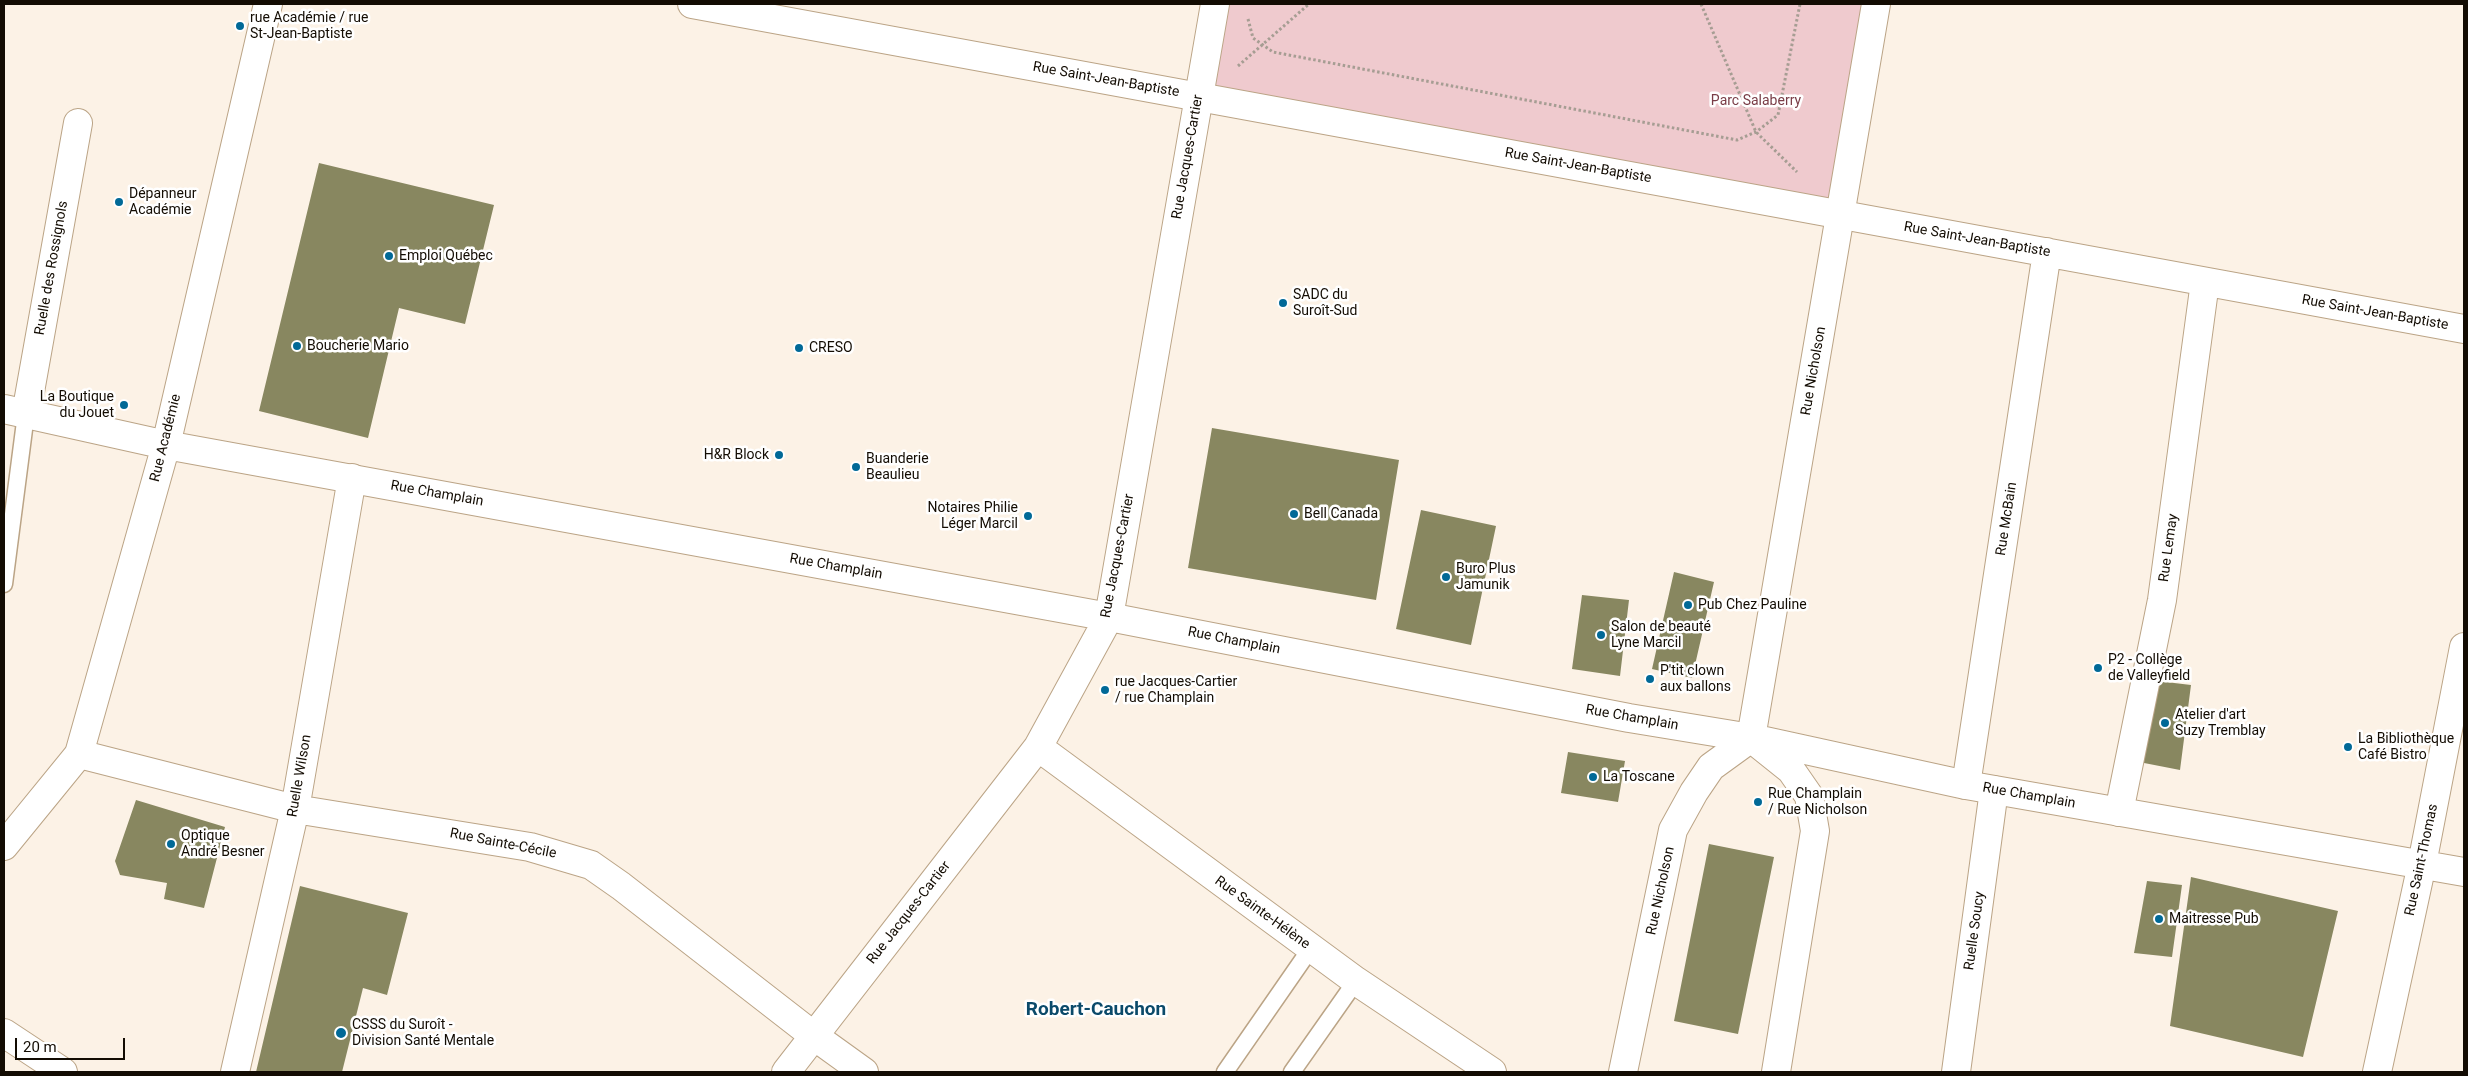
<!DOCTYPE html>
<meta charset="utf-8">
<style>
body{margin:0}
#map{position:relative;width:2468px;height:1076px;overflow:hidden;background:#fcf2e6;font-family:Roboto,sans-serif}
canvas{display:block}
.frame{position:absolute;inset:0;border:5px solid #130c03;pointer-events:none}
.scale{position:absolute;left:15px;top:1038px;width:110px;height:22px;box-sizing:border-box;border:2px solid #130c03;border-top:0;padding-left:6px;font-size:15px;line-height:18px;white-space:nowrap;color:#130c03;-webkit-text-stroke:4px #fff;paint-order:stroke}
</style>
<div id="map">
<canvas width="2468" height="1076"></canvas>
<div class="frame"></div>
<div class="scale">20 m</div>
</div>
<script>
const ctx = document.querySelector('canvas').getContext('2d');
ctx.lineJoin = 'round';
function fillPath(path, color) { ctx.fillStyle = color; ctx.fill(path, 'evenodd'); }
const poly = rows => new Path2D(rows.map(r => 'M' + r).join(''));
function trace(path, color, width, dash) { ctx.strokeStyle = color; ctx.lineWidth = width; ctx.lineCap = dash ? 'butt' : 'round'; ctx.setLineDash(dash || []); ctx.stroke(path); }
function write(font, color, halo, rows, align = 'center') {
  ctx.font = font + ' Roboto,sans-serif'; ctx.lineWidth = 5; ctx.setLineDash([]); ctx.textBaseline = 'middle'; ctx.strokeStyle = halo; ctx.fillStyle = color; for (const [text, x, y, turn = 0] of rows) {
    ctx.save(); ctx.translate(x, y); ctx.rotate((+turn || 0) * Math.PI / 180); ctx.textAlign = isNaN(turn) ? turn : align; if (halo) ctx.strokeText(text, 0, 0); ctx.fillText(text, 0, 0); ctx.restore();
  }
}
fillPath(poly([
 [1215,4,1876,4,1840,215,1199,97]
]), '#efcace');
fillPath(poly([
 [319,163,494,205,465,324,399,308,368,438,259,411],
 [1212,428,1399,460,1376,600,1188,568],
 [1421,510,1496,526,1471,645,1396,629],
 [1674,572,1714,582,1692,678,1652,669],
 [1582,595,1629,600,1620,676,1572,669],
 [2149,680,2191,685,2180,770,2139,762],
 [1568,752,1625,761,1618,802,1561,793],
 [136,800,225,827,204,908,164,899,167,883,120,875,115,861],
 [1709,844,1774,857,1738,1034,1674,1021],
 [2191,877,2338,911,2303,1057,2170,1026],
 [2147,881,2182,885,2172,957,2134,953],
 [300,886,408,913,387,995,363,988,342,1072,256,1072]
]), '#888760');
const lane = poly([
 [4,584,26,414],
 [1225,1072,1311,948],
 [1292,1072,1356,981]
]);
const street = poly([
 [692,4,2464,329],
 [26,414,78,123],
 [79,754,295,809,530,847,591,865,621,886,814,1036],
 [1966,785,2047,252],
 [2119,812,2162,600,2205,282],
 [235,1072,295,809,352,478],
 [1956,1072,1994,790]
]);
const secondary = poly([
 [4,409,166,445,1109,617,1629,718,1751,738,1966,785,2464,872],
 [1756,742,1791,770,1809,796,1815,831,1776,1072],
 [1038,747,1356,981,1492,1072],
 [4,846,79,754,166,445,268,4],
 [4,1033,63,1072],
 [814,1036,864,1072],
 [786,1072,1038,747,1109,617,1215,4],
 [1623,1072,1673,830,1694,792,1711,767,1751,738,1876,4],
 [2377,1072,2422,864,2464,647]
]);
trace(lane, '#bba486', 19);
trace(street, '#bba486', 30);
trace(secondary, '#bba486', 30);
trace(poly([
 [1701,4,1756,132,1797,172],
 [1248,19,1253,38,1273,52,1737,140,1756,132,1778,115,1800,4],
 [1238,66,1309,4]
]), '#a69d93', 3, [2.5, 2.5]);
trace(lane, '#fff', 16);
trace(street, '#fff', 28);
trace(secondary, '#fff', 28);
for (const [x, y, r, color] of [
 [240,26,5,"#016997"],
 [119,202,5,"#016997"],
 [389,256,5,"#016997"],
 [1283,303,5,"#016997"],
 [297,346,5,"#016997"],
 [799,348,5,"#016997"],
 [124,405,5,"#016997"],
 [779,455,5,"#016997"],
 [856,467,5,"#016997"],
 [1294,514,5,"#016997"],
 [1028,516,5,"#016997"],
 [1446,577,5,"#016997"],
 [1688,605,5,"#016997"],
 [1601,635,5,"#016997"],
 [2098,668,5,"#016997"],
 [1650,679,5,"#016997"],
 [1105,690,5,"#016997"],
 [2165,723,5,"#016997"],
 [2348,747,5,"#016997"],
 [1593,777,5,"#016997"],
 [1758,802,5,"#016997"],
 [171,844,5,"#016997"],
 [2159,919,5,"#016997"],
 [341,1033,6,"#016997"]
]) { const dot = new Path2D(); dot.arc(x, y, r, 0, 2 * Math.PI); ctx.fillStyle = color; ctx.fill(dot); trace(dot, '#fff', 2); }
write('14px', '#130c03', '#fff', [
 ["rue Académie / rue",250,18],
 ["St-Jean-Baptiste",250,34],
 ["Dépanneur",129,194],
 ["Académie",129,210],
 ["Emploi Québec",399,256],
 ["SADC du",1293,295],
 ["Suroît-Sud",1293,311],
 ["Boucherie Mario",307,346],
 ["CRESO",809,348],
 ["La Boutique",114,397,"right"],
 ["du Jouet",114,413,"right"],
 ["H&R Block",769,455,"right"],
 ["Buanderie",866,459],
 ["Beaulieu",866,475],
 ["Notaires Philie",1018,508,"right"],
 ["Léger Marcil",1018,524,"right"],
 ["Bell Canada",1304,514],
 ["Buro Plus",1456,569],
 ["Jamunik",1456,585],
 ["Pub Chez Pauline",1698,605],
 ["Salon de beauté",1611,627],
 ["Lyne Marcil",1611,643],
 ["P2 - Collège",2108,660],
 ["de Valleyfield",2108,676],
 ["P'tit clown",1660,671],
 ["aux ballons",1660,687],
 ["rue Jacques-Cartier",1115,682],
 ["/ rue Champlain",1115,698],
 ["Atelier d'art",2175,715],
 ["Suzy Tremblay",2175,731],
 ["La Bibliothèque",2358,739],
 ["Café Bistro",2358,755],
 ["La Toscane",1603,777],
 ["Rue Champlain",1768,794],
 ["/ Rue Nicholson",1768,810],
 ["Optique",181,836],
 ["André Besner",181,852],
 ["Maitresse Pub",2169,919],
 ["CSSS du Suroît -",352,1025],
 ["Division Santé Mentale",352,1041]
], 'left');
write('14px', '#130c03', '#fff', [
 ["Rue Saint-Jean-Baptiste",1106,80,10],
 ["Rue Jacques-Cartier",1188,157,-80],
 ["Rue Saint-Jean-Baptiste",1578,166,10],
 ["Rue Saint-Jean-Baptiste",1977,240,10],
 ["Ruelle des Rossignols",52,268,-80],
 ["Rue Saint-Jean-Baptiste",2375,313,10],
 ["Rue Nicholson",1814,371,-80],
 ["Rue Académie",166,438,-76],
 ["Rue Champlain",437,494,10],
 ["Rue McBain",2007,519,-81],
 ["Rue Lemay",2169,548,-82],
 ["Rue Jacques-Cartier",1118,556,-79],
 ["Rue Champlain",836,567,10],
 ["Rue Champlain",1234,641,11],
 ["Rue Champlain",1632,718,10],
 ["Ruelle Wilson",300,776,-80],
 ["Rue Champlain",2029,796,10],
 ["Rue Sainte-Cécile",503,844,11],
 ["Rue Saint-Thomas",2422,860,-78],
 ["Rue Nicholson",1661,891,-78],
 ["Rue Jacques-Cartier",909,913,-52],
 ["Rue Sainte-Hélène",1262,913,36],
 ["Ruelle Soucy",1975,931,-82]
]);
write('14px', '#7a3d47', '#fff', [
 ["Parc Salaberry",1756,101]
]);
write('bold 19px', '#0b4a6a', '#fff', [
 ["Robert-Cauchon",1096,1010]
]);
</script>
